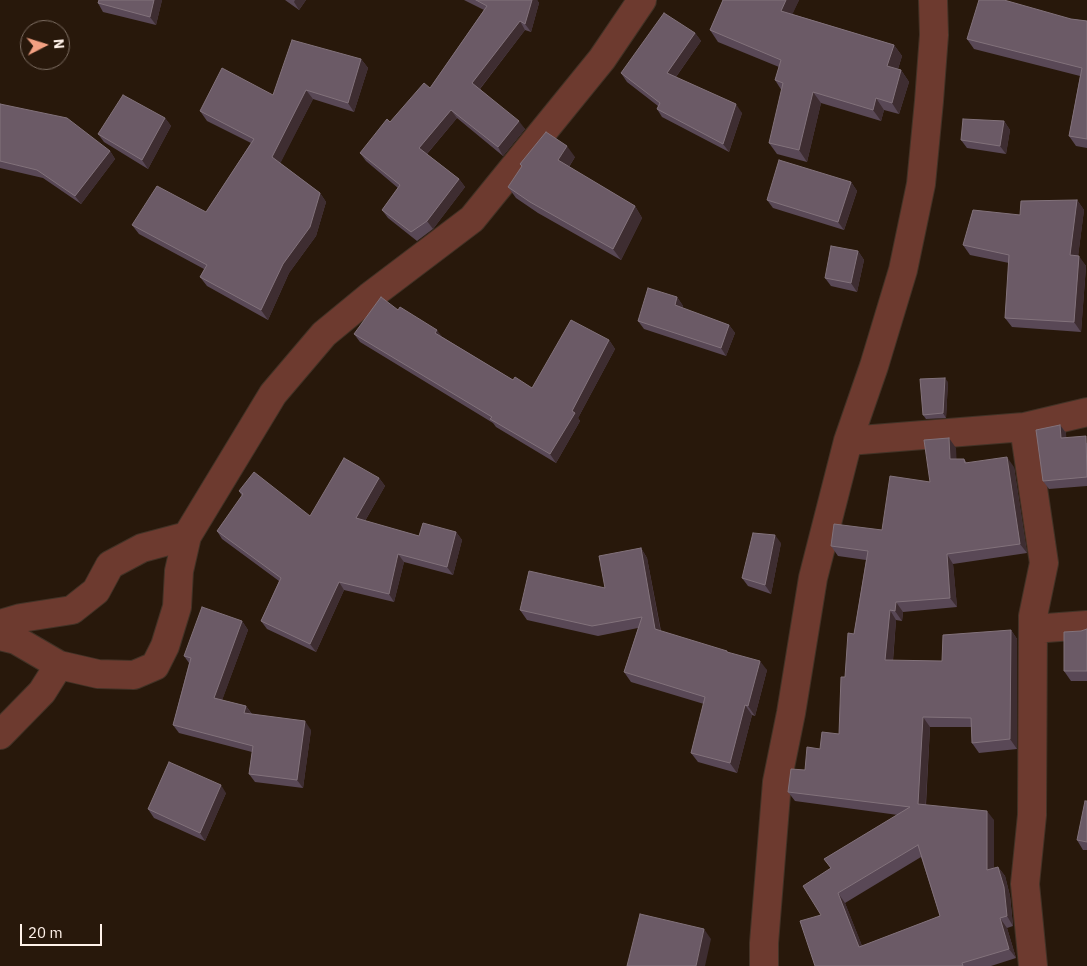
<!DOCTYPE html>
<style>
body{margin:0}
#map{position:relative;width:1087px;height:966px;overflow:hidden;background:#28180b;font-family:"IBM Plex Sans",sans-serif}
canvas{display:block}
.north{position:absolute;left:20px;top:20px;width:50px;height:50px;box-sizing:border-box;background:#28180b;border:1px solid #7e6f64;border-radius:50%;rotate:85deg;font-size:14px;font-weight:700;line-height:20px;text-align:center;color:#fff2ea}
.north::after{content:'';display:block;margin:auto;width:18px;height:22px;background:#f3a082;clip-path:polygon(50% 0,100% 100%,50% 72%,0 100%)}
.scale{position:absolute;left:20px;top:924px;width:82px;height:22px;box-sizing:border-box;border:2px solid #fff2ea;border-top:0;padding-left:6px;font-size:15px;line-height:18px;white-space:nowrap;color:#fff2ea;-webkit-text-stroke:4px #28180b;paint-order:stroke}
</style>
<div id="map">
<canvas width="1087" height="966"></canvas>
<div class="north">N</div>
<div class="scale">20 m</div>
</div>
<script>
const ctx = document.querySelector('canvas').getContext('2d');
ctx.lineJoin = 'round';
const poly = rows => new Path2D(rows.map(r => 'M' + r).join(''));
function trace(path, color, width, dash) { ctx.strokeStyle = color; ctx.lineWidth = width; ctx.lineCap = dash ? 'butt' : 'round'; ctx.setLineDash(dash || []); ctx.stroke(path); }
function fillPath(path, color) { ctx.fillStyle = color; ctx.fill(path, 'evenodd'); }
const minor = poly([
 [1024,427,1044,563,1033,616,1032,815,1025,884,1033,966],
 [848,441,1024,427,1087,412],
 [0,624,21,618,72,610,96,591,110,565,142,548,187,536],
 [1033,629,1087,625],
 [0,636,16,640,59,665],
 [0,735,42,692,59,665,98,674,134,675,155,666,165,646,177,607,179,571,187,536,273,394,324,334,369,297,472,219,602,59,642,0],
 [764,966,764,943,777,782,791,713,813,578,848,441,874,366,903,270,921,184,929,101,934,35,933,0]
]);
trace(minor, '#423226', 30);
trace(minor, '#6d3a2f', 28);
fillPath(poly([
 [99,0,162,0,156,25,103,12,98,3],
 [285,0,306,0,299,10],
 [464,0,537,0,539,3,531,32,525,30,480,89,525,129,503,156,457,118,427,154,459,179,465,187,433,229,417,241,388,218,382,210,398,188,366,161,360,153,390,122,430,88,484,10],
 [723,0,799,0,792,14,894,45,902,56,898,69,901,70,909,82,899,114,884,110,881,121,821,103,807,162,777,154,769,143,782,91,775,80,779,67,718,42,710,30],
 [1071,19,1087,21,1087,148,1076,146,1069,136,1080,76,974,49,967,39],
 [695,33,701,41,676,77,742,113,729,152,662,117,657,109,658,106,627,82,621,73],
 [361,59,368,68,354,112,313,99,280,163,320,193,326,202,316,236,289,273,268,320,207,286,200,277,204,269,139,234,132,225,206,212,251,143,207,121,200,111,273,95],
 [0,104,110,151,115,159,81,204,43,178,0,168],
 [165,118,171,126,148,169,104,142,98,134],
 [1004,121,1010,130,1006,154,967,148,961,140],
 [575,157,569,167,635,206,642,218,621,260,538,213,516,198,508,187,522,167,520,164],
 [851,182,857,191,844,230,773,208,767,200],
 [1077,200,1084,210,1078,256,1086,266,1081,332,1012,327,1005,318,1009,263,970,255,963,245,1020,215],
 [858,251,864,260,857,292,831,286,825,278],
 [677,297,683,306,682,308,729,325,735,333,726,356,644,329,638,321],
 [398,310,513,380,532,388,609,340,615,349,578,418,580,421,556,463,496,427,493,423,360,342,354,334],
 [948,382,946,418,926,419,923,415],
 [1060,425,1066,433,1066,438,1087,443,1087,486,1049,489,1043,481],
 [956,448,956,459,964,459,967,463,1014,467,1027,553,953,564,957,607,903,612,902,621,896,620,893,661,942,661,1011,630,1017,639,1017,749,979,753,972,743,972,727,930,727,926,805,994,820,994,868,998,867,1005,876,1010,896,1013,926,1007,928,1016,958,991,966,815,966,821,915,831,868,824,859,898,815,795,801,788,792,820,749,839,734,845,677,854,634,866,560,838,556,831,546,882,530,930,482],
 [921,857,940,916,862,946,845,903],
 [379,478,385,486,365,521,419,536,456,532,462,540,453,575,404,562,394,602,344,590,316,652,267,629,261,621,279,581,222,539,217,531,242,496,239,491,310,516],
 [781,543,771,594,748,586,742,578],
 [641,548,647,558,661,631,728,653,767,670,755,716,752,715,737,773,698,762,691,753,704,704,631,682,624,672,638,628,598,636,527,620,520,610,605,588],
 [242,621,248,630,222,700,246,706,252,714,311,730,303,788,255,782,249,774,252,752,179,733,173,725,189,663,184,656],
 [1087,629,1087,681,1071,681,1064,671,1081,631],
 [226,793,205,841,154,818,148,809],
 [1087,801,1087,850,1083,850,1077,840]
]), '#594856');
fillPath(poly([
 [154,0,162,0,156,25,150,17],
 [295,0,306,0,299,10,294,2],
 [532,0,537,0,539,3,531,32,525,24],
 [786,0,799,0,789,22,781,11],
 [520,21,525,30,478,91,472,83],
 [695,33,701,41,673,81,667,73],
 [894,45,902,56,895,78,887,66],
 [361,59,368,68,354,112,348,103],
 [901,70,909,82,899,114,892,103],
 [306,90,313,99,279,166,272,157],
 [813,92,821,103,807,162,799,150],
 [876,98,884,110,881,121,873,110],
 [736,104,742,113,729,152,723,144],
 [451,110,457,118,425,156,419,148],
 [165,118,171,126,148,169,142,160],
 [519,121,525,129,503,156,498,147],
 [1004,121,1010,130,1006,154,1000,146],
 [567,146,575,157,566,171,558,160],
 [110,151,115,159,81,204,75,196],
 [459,179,465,187,433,229,427,221],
 [851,182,857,191,844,230,838,222],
 [320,193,326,202,316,236,289,273,268,320,261,310,283,264],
 [1077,200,1084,210,1077,265,1070,255],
 [635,206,642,218,621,260,613,249],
 [858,251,864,260,857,292,851,283],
 [1079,256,1086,266,1081,332,1074,322],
 [677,297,683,306,681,313,675,305],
 [729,325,735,333,726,356,721,348],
 [437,330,443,338,435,333],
 [609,340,615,349,578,418,580,421,556,463,550,454],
 [945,378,948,382,946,418,943,413],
 [1060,425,1066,433,1067,447,1061,438],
 [949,438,956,448,957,469,950,459],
 [1007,457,1014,467,1027,553,1020,544],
 [379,478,385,486,362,526,356,518],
 [456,532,462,540,453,575,447,567],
 [775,535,781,543,771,594,765,585],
 [641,548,647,558,662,639,655,629],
 [398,554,404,562,394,602,389,594],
 [947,554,953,564,957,607,950,598],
 [339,582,344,590,316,652,310,644],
 [896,602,903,612,902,621,895,611],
 [890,610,896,620,892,670,885,660],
 [242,621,248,630,220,706,214,698],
 [1011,630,1017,639,1017,749,1010,739],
 [760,661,767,670,755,716,748,706],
 [745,705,752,715,737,773,730,763],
 [246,706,252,715,244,713],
 [923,717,930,727,925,814,918,804],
 [305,721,311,730,303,788,297,780],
 [221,785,226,793,205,841,200,833],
 [987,811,994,820,994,880,987,870],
 [998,867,1005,876,1010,896,1013,926,1007,916],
 [838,893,845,903,866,956,859,947],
 [1000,918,1007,928,1016,958,1009,949],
 [704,929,711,939,705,966,696,966]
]), '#3e2d31');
const building = poly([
 [99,0,154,0,150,17,98,3,99,0],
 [476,0,532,0,525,24,520,21,472,83,519,121,498,147,451,110,419,148,459,179,427,221,411,232,382,210,400,185,360,153,387,119,390,122,424,83,430,88,487,6,476,0],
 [723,0,786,0,781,11,894,45,887,66,901,70,892,103,876,98,873,110,813,92,799,150,769,143,783,83,775,80,781,60,710,30,723,0],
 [979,0,1004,0,1071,19,1087,21,1087,139,1069,136,1082,68,967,39,979,0],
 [664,13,695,33,667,73,736,104,723,144,657,109,660,103,621,73,664,13],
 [292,40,361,59,348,103,306,90,272,157,320,193,310,227,283,264,261,310,200,277,207,265,132,225,157,186,206,212,254,139,200,111,222,68,273,95,292,40],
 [123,95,165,118,142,160,98,134,123,95],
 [0,104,67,118,110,151,75,196,37,170,0,161,0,104],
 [963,119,1004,121,1000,146,961,140,963,119],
 [546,132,567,146,558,160,635,206,613,249,530,202,508,187,522,166,520,164,546,132],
 [779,160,851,182,838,222,767,200,779,160],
 [1077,200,1070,255,1079,256,1074,322,1005,318,1009,255,963,245,973,210,1020,215,1021,201,1077,200],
 [831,246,858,251,851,283,825,278,831,246],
 [648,288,677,297,675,305,729,325,721,348,638,321,648,288],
 [381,297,398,310,400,307,437,330,435,333,513,380,515,377,532,388,571,320,609,340,572,411,575,413,550,454,490,419,492,417,354,334,381,297],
 [945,378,943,413,923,415,920,379,945,378],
 [1060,425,1061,438,1086,436,1087,477,1043,481,1036,430,1060,425],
 [949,438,950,459,964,459,965,463,1007,457,1020,544,947,554,950,598,896,602,895,611,890,610,885,660,942,661,943,635,1011,630,1010,739,972,743,971,718,923,717,918,804,987,811,987,870,998,867,1004,887,1007,916,1000,918,1009,949,962,963,963,966,815,966,800,921,821,915,803,886,831,868,824,859,910,807,788,792,791,769,805,770,807,747,820,749,822,732,839,734,841,677,845,677,848,633,854,634,868,551,831,546,834,524,882,530,890,476,930,482,924,440,949,438],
 [918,845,940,916,859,947,838,893,918,845],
 [344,458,379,478,356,518,419,536,423,523,456,532,447,567,398,554,389,594,339,582,310,644,261,621,281,578,217,531,243,494,239,491,254,472,310,516,344,458],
 [753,533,775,535,765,585,742,578,753,533],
 [641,548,655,629,727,651,727,652,760,661,748,706,745,705,730,763,691,753,705,697,624,672,642,617,592,626,520,610,529,571,605,588,599,556,641,548],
 [202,607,242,621,214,698,246,706,244,713,305,721,297,780,249,774,253,746,173,725,191,658,184,656,202,607],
 [1087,629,1087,671,1064,671,1064,632,1081,631,1087,629],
 [169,762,221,785,200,833,148,809,169,762],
 [1085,801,1087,801,1087,842,1077,840,1085,801],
 [640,914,704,929,696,966,627,966,640,914]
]);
fillPath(building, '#6b5a66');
trace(building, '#82727b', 1);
</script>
